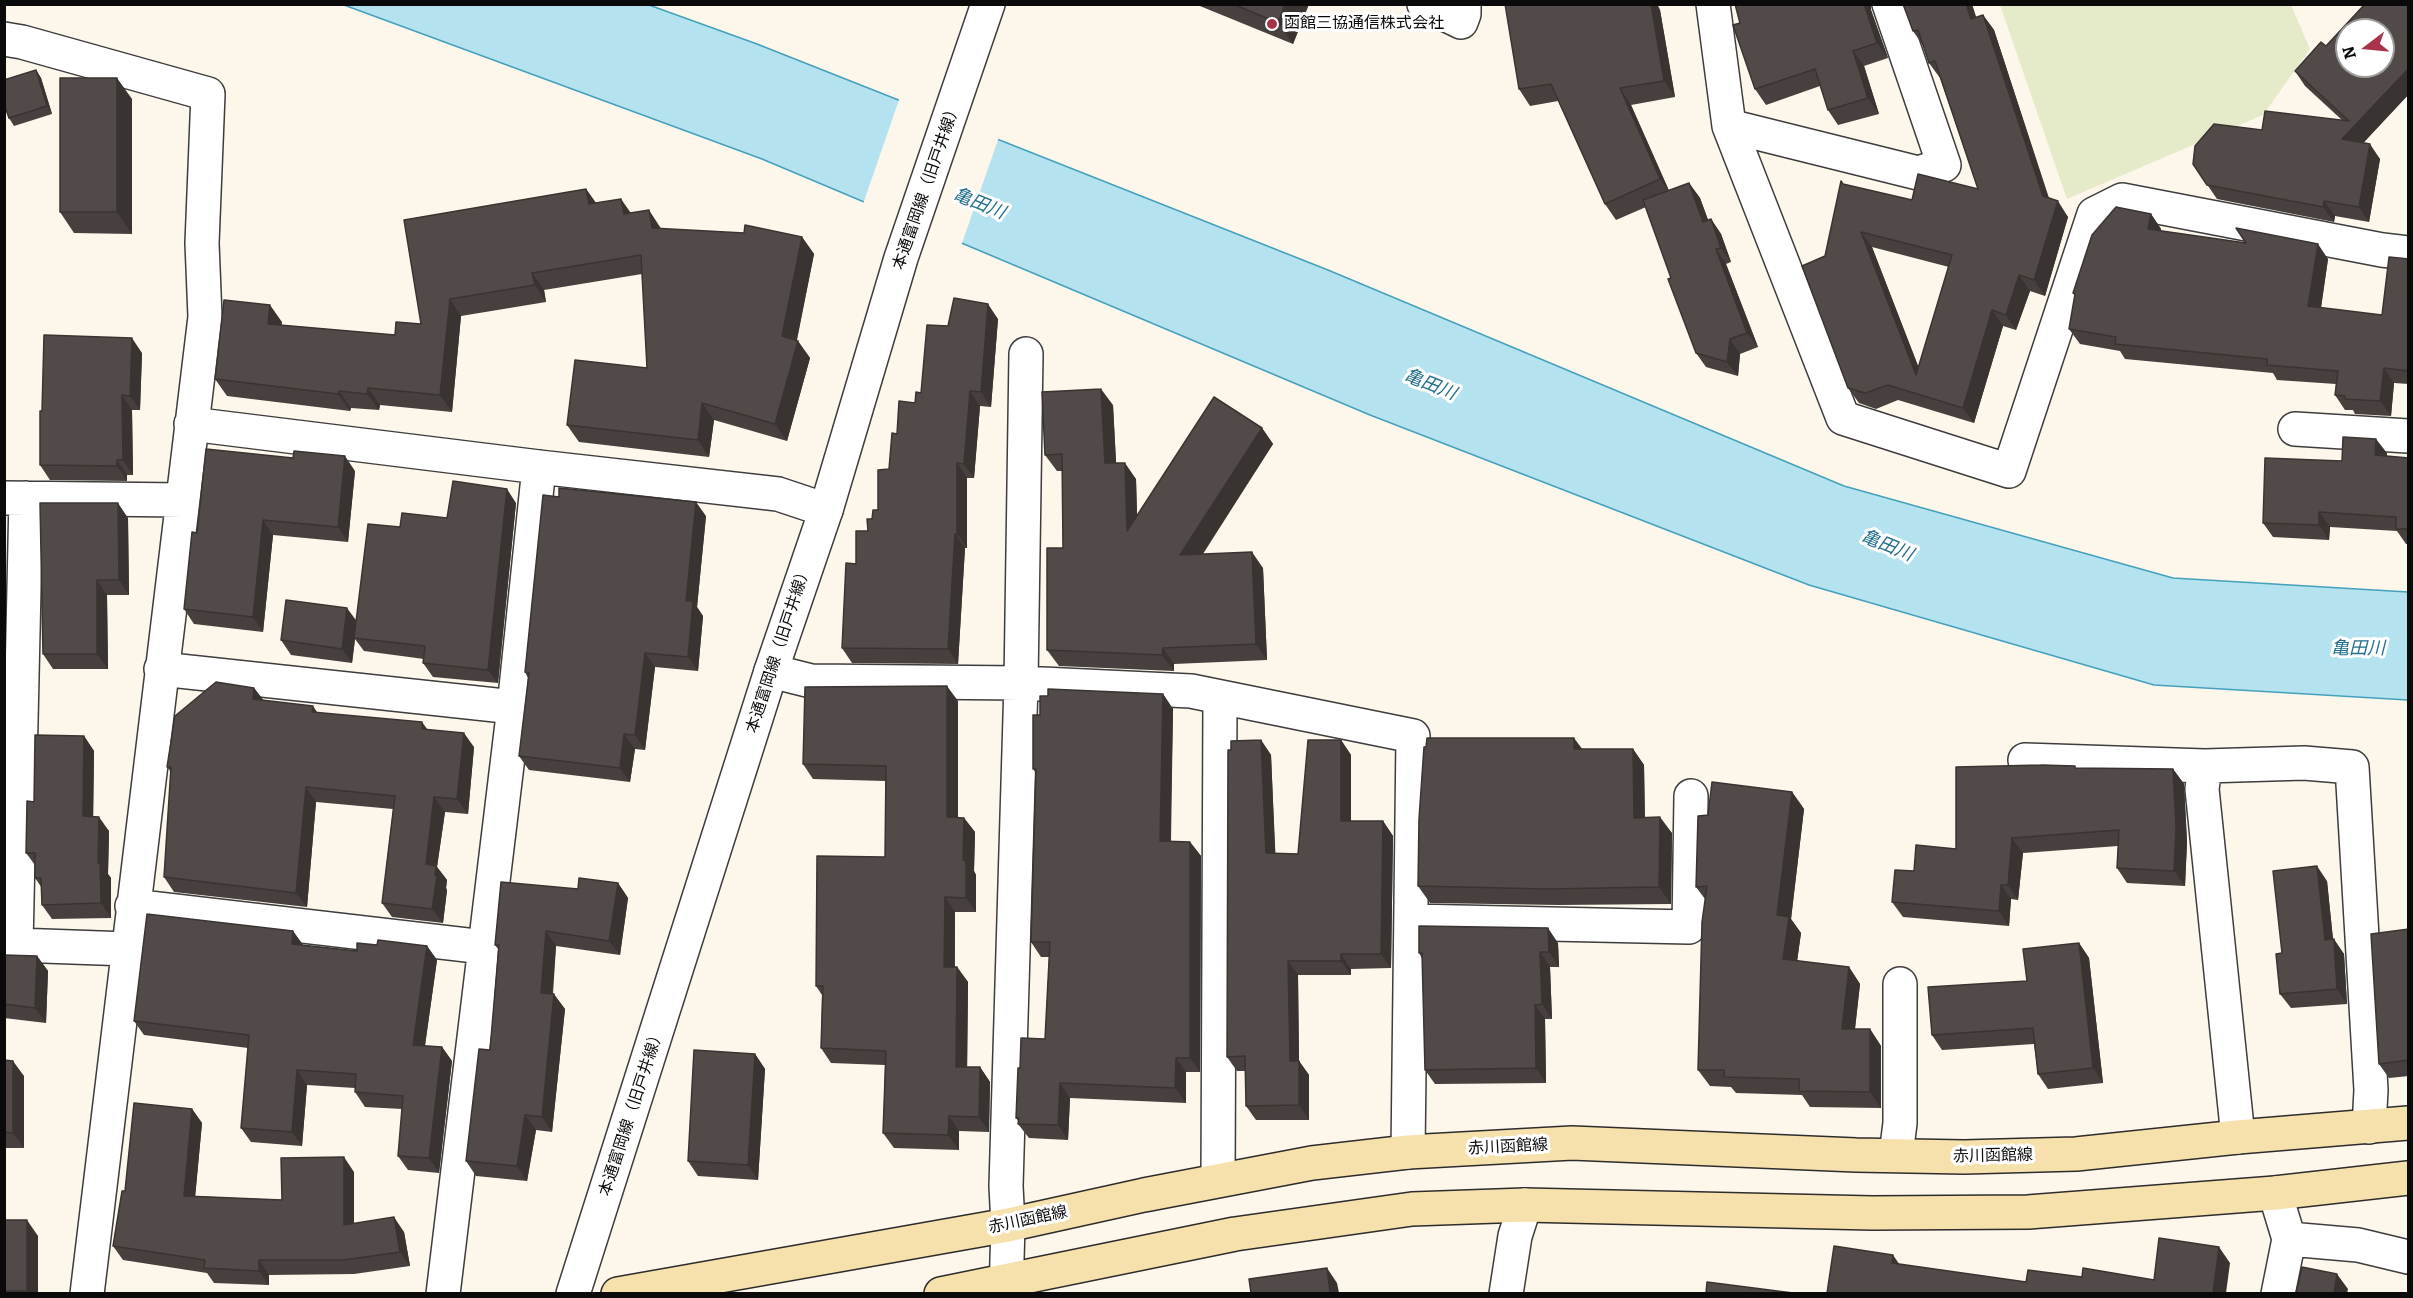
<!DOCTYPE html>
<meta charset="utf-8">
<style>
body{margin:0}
#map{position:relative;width:2413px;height:1298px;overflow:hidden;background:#fdf6ea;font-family:Bitter,serif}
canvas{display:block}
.frame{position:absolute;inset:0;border:6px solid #0a0a0a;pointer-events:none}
.north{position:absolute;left:2335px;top:18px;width:60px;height:60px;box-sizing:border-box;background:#fff;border:2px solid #9d9d9d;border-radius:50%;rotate:254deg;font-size:16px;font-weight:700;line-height:24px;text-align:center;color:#0a0a0a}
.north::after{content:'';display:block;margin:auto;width:21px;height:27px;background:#aa334c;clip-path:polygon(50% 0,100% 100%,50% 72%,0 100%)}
</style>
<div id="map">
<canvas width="2413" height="1298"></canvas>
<div class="frame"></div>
<div class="north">N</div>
</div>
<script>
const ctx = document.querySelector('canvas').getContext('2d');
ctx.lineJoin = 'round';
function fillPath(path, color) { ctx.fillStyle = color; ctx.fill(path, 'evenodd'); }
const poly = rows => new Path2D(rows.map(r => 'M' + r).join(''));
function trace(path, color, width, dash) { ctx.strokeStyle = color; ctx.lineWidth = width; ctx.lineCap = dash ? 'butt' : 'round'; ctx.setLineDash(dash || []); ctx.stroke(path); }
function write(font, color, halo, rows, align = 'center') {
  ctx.font = font + ' Bitter,"Noto Sans JP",serif'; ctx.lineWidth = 6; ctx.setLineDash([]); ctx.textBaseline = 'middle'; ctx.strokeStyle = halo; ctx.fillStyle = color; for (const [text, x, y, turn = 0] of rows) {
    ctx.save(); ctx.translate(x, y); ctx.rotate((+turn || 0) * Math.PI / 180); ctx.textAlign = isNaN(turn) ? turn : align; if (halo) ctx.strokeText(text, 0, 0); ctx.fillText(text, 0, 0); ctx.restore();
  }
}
fillPath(poly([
 [2000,5,2291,5,2310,49,2263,115,2067,199]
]), '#e5ebc9');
const water = poly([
 [344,5,649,5,757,44,1328,270,1844,486,2173,578,2408,592,2408,700,2154,685,1809,585,1370,415,762,159,344,5]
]);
fillPath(water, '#b4e2ee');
trace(water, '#44a1bd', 1.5);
fillPath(poly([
 [900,97,999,137,961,246,863,204]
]), '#fdf6ea');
const minor = poly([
 [1424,4,1461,22,1464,14,1464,4],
 [1713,4,1729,126,1843,418,2009,471,2094,214,2122,200,2382,250,2408,253],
 [4,39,22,42,208,94,202,243,205,317,87,1294],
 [1729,126,1918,173,1944,165,1889,4],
 [191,424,539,467,778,494,826,510],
 [2295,429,2408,436],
 [4,498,183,500],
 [26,498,16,945,128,949],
 [161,669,514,707],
 [771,671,811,681,1021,683,1191,691,1413,736,1408,1152],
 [2025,760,2205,766],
 [132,906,484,947],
 [1412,921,1689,927,1691,796],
 [2238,1137,2202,789,2205,766,2304,763,2352,767,2371,1090,2369,1127],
 [1896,1155,1900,1123,1900,984],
 [1218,1180,1220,698],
 [2275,1193,2289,1239,2358,1245,2408,1257],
 [1008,1225,1006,1186,1021,683,1026,354],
 [443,1294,514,707,539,467],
 [1506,1294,1515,1236,1525,1205],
 [2278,1294,2289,1239]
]);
const tertiary = poly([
 [573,1294,771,671,826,510,901,258,988,4],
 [1006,1294,1008,1225]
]);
const secondary = poly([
 [618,1294,1008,1225,1144,1195,1312,1163,1408,1152,1572,1143,1856,1155,1964,1157,2076,1154,2238,1137,2408,1123],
 [941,1294,1235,1234,1412,1209,1525,1205,1872,1213,2028,1212,2275,1193,2408,1178]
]);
trace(minor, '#3d3d3d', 36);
trace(tertiary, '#3d3d3d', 36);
trace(secondary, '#2c2c2c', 36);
trace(minor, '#fff', 33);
trace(tertiary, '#fff', 33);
trace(secondary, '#f6e1ac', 33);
fillPath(poly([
 [1195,4,1309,4,1293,44],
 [1505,4,1657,4,1660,10,1675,97,1631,105,1669,191,1689,183,1700,198,1708,220,1711,219,1721,234,1731,262,1726,264,1758,347,1740,354,1738,376,1706,367,1696,353,1671,278,1646,207,1616,220,1605,204,1558,101,1530,106,1519,89],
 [1735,4,1871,4,1871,10,1888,58,1864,66,1879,114,1838,125,1828,110,1820,86,1766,105,1755,89,1740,23],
 [1903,4,1976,18,1983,15,1994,30,2049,198,2068,217,2045,296,2030,291,2016,330,2003,326,1974,423,1898,400,1876,409,1859,403,1848,388,1825,256,1841,181,1844,185,1912,200,1978,189,1940,78,1929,63,1924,47,1913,31],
 [1872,247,1949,267,1919,368],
 [2409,4,2409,94,2363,143,2380,159,2369,222,2335,216,2334,222,2217,199,2193,164,2262,130,2343,121,2305,86,2295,71,2326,46],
 [36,70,41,78,52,114,14,126,9,118],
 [132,99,132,234,74,233,60,212],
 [586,189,596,203,631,213,660,227,661,229,802,237,814,254,797,340,810,358,787,441,714,420,709,457,579,442,567,425,647,368,642,274,544,290,546,302,461,316,452,412,380,405,379,410,351,408,350,411,227,396,215,379,282,322,281,325,395,335,421,324,404,220],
 [2151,214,2161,229,2161,231,2328,259,2321,308,2382,315,2409,259,2409,384,2394,383,2391,416,2355,414,2353,410,2345,410,2335,395,2336,384,2277,380,2273,373,2125,359,2120,351,2080,344,2069,329,2075,296,2073,293],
 [998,319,991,407,980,406,974,478,967,478,967,548,965,548,958,664,852,663,842,648,856,564,872,519,878,510,889,469,915,403,921,393,948,326],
 [142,353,140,410,132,410,133,475,127,475,127,481,50,480,40,465,42,411],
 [1113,405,1116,463,1136,479,1137,515,1262,428,1273,444,1203,554,1263,568,1267,660,1174,664,1174,671,1059,666,1047,650,1063,548,1062,471,1057,471,1045,455],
 [2387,453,2387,456,2409,458,2409,544,2406,544,2397,531,2330,527,2329,540,2273,537,2263,523,2342,461],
 [355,471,348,542,273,535,263,632,194,624,184,609,197,533],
 [516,503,498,683,433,677,423,663,424,659,364,651,355,639,352,663,291,655,281,640,356,621,400,527],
 [706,516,697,607,703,616,698,671,655,667,645,750,635,749,630,782,529,770,519,756,528,678,525,672],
 [128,518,129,595,107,595,108,669,53,669,43,654],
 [254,688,263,700,317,713,427,729,474,747,468,814,445,812,437,867,447,880,446,888,447,890,443,923,392,917,382,903,393,809,316,802,307,907,174,892,164,877,171,772,167,767],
 [1163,694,1173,709,1171,842,1190,842,1201,856,1200,1072,1186,1072,1186,1103,1070,1098,1068,1140,1029,1138,1018,1124,1018,1121,1016,1118,1020,1068,1045,1039,1049,957,1041,957,1031,942,1036,773,1033,769,1040,715],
 [958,701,958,818,964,818,975,832,974,871,976,875,976,912,955,912,955,967,957,967,968,982,967,1067,980,1067,990,1082,989,1132,959,1131,959,1150,894,1148,883,1133,885,1065,831,1063,821,1048,822,995,816,986,885,857,885,781,813,779,803,764],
 [84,736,94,751,93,817,109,831,108,874,111,878,111,918,52,919,42,905,42,888,35,878,35,865,26,853,34,802],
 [1261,740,1271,755,1275,853,1298,854,1341,740,1351,755,1351,821,1383,821,1393,836,1391,968,1351,969,1351,975,1298,975,1299,1061,1309,1075,1309,1120,1256,1120,1246,1106,1246,1071,1237,1071,1227,1057,1231,750],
 [1582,749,1633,749,1644,765,1645,817,1672,833,1671,904,1558,905,1430,903,1418,886],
 [2077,768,2173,769,2184,784,2187,842,2185,886,2127,883,2117,868,2118,846,2023,853,2018,900,2011,899,2009,926,1903,917,1892,902,1914,871,1956,849],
 [1792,792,1804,809,1791,919,1801,933,1797,961,1849,967,1860,984,1855,1029,1870,1029,1881,1046,1881,1108,1810,1107,1802,1095,1736,1093,1731,1087,1710,1086,1698,1070,1705,899,1696,887,1708,815],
 [2327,881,2333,939,2344,954,2347,1004,2291,1008,2280,994,2282,953],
 [618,883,628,898,620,955,556,946,553,994,565,1009,552,1132,536,1130,527,1181,476,1176,466,1161,490,1050,498,949,495,945,578,889],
 [2409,929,2409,1076,2389,1078,2379,1064],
 [293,931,303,945,357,951,377,945,427,946,437,960,425,1046,442,1047,452,1061,439,1173,408,1170,398,1156,402,1109,365,1107,355,1092,355,1088,307,1085,302,1146,251,1142,241,1128,248,1048,144,1035,134,1021],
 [1558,943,1559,967,1550,967,1552,1019,1545,1019,1546,1083,1435,1084,1425,1070,1422,958,1419,953],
 [2079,943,2089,958,2103,1083,2048,1089,2038,1074,2034,1044,1942,1050,1932,1035,2027,981],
 [4,955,37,956,48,971,46,1023,4,1018],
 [755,1054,765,1069,758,1180,698,1176,688,1161],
 [4,1060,24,1076,24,1148,4,1148],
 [192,1109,202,1123,195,1196,282,1200,354,1172,354,1223,404,1232,410,1266,354,1274,269,1275,269,1285,214,1283,207,1273,123,1260,113,1246,125,1191],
 [4,1220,38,1236,38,1293,4,1293]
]), '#47403e');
fillPath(poly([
 [1285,4,1309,4,1293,44,1278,23],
 [1650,4,1657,4,1660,10,1675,97,1664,81],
 [1864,4,1871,4,1871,10,1888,58,1877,43],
 [1966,4,1972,4,1982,35,1971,19],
 [1983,15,1994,30,2053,212,2043,196],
 [1853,51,1864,66,1879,114,1868,98],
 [2409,68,2409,94,2353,154,2342,139],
 [36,70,41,78,52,114,47,106],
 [117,78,132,99,132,234,117,212],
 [1620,88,1631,105,1671,195,1660,179],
 [2370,144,2380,159,2369,222,2359,207],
 [1689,183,1700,198,1714,236,1703,222],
 [586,189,598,206,589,204],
 [621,199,633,216,624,214],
 [2058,201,2068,217,2045,296,2034,280],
 [2324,201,2335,216,2334,222,2323,207],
 [649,210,660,227,664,245,652,228],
 [2151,214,2161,229,2158,243,2148,229],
 [1711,219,1721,234,1731,262,1721,248],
 [1861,232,1872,247,1927,390,1916,375],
 [802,237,814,254,794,353,782,336],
 [2318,244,2328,259,2319,321,2308,306],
 [1716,249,1726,264,1758,347,1747,333],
 [532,273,544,290,546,302,535,285],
 [2019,275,2030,291,2016,330,2006,315],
 [450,299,461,316,452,412,440,395],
 [988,304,998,319,991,407,981,392],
 [270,305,282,322,279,341,268,324],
 [1992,310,2003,326,1974,423,1963,408],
 [132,338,142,353,140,410,130,396],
 [1730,339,1740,354,1738,376,1727,362],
 [798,341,810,358,787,441,775,424],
 [2384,368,2394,383,2391,416,2380,401],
 [368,388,380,405,379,410,367,394],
 [1101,389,1113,405,1117,480,1105,463],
 [339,391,351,408,350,411,338,394],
 [970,391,980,406,974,478,964,464],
 [122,395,132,410,133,475,123,460],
 [702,403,714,420,709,457,698,440],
 [1262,428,1273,444,1191,571,1180,555],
 [2376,439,2387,453,2385,470,2375,455],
 [345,456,355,471,348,542,338,527],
 [117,460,127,475,127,481,117,466],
 [957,463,967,478,967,548,957,534],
 [1125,463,1136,479,1138,548,1127,531],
 [507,489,516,503,498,683,488,670],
 [696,502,706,516,697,607,703,616,698,671,688,657,686,601],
 [118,503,128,518,129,595,119,580],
 [2319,512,2330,527,2329,540,2319,525],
 [263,520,273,535,263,632,253,617],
 [955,534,965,548,958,664,948,649],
 [1252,552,1263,568,1267,660,1256,644],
 [97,580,107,595,108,669,97,654],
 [347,608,358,623,354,638,355,639,352,663,342,649],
 [1163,648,1174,664,1174,671,1162,655],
 [645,653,655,667,645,750,635,735],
 [947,686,958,701,958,832,947,817],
 [254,688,265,702,253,699],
 [1163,694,1173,709,1170,856,1160,841],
 [313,706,323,721,312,712],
 [422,722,433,737,422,729],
 [464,733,474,747,468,814,457,799],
 [624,734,635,749,630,782,620,768],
 [84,736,94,751,93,831,83,816],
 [1574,738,1586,754,1574,749],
 [1261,740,1271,755,1276,867,1266,853],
 [1341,740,1351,755,1351,836,1341,821],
 [1633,749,1644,765,1645,834,1634,818],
 [2173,769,2184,784,2187,842,2185,886,2174,871],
 [306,787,316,802,307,907,296,893],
 [1792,792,1804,809,1791,919,1801,933,1795,976,1783,959,1777,915],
 [434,797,445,812,437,867,447,880,446,888,447,890,443,923,432,909,426,864],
 [99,817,109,831,108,874,111,878,111,918,101,903,98,863],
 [1660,817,1672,833,1671,904,1659,887],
 [964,818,975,832,974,871,976,875,976,912,966,898,963,860],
 [1383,821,1393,836,1391,968,1381,954],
 [2012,838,2023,853,2018,900,2008,885],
 [1190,842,1201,856,1200,1072,1190,1058],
 [2317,866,2327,881,2334,949,2334,939,2344,954,2347,1004,2337,989,2325,940],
 [618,883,628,898,620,955,609,941],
 [2001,885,2011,899,2009,926,1999,911],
 [945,897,955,912,954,982,944,967],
 [1548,928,1558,943,1559,967,1549,952],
 [293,931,303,945,302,959,292,944],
 [546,931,556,946,551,1008,541,993],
 [2079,943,2089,958,2103,1083,2093,1068],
 [427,946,437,960,423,1059,413,1045],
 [1540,952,1550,967,1552,1019,1542,1004],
 [1341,954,1351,969,1351,975,1341,961],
 [37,956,48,971,46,1023,35,1008],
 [1288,961,1298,975,1299,1061,1309,1075,1309,1120,1299,1105,1290,1061],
 [957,967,968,982,967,1082,956,1067],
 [1849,967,1860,984,1853,1046,1842,1029],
 [554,994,565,1009,552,1132,542,1117],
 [1535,1005,1545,1019,1546,1083,1536,1068],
 [1870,1029,1881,1046,1881,1108,1870,1092],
 [442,1047,452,1061,439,1173,429,1158],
 [755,1054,765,1069,758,1180,748,1165],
 [1176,1058,1186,1072,1186,1103,1175,1088],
 [13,1061,24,1076,24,1148,13,1133],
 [980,1067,990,1082,989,1132,979,1117],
 [297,1070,307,1085,302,1146,292,1132],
 [1060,1083,1070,1098,1068,1140,1058,1125],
 [192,1109,202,1123,194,1210,184,1196],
 [525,1115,536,1130,527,1181,517,1166],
 [949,1116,959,1131,959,1150,948,1135],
 [344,1157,354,1172,354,1239,344,1225],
 [394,1217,404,1232,410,1266,400,1252],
 [27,1220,38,1236,38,1293,29,1293,27,1291],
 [2219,1247,2230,1263,2226,1293,2213,1293],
 [1893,1255,1904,1271,1892,1263],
 [259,1260,269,1275,269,1285,259,1271],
 [1327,1268,1337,1283,1339,1293,1330,1293],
 [2337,1274,2348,1289,2347,1293,2334,1293]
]), '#393432');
const building = poly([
 [1233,4,1285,4,1278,23,1233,4],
 [1505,4,1651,4,1664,81,1620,88,1660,179,1605,204,1551,84,1519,89,1505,4],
 [1735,4,1864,4,1877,43,1853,51,1868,98,1828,110,1815,69,1755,89,1733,25,1740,23,1735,4],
 [1903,4,1966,4,1971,19,1983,15,2043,196,2058,201,2034,280,2019,275,2006,315,1992,310,1963,408,1888,385,1865,393,1848,388,1802,266,1825,256,1841,181,1843,184,1912,200,1918,174,1978,189,1935,61,1929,63,1918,30,1913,31,1903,4],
 [1861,232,1952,255,1916,375,1861,232],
 [2365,4,2409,4,2409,68,2342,139,2370,144,2359,207,2324,201,2323,207,2207,185,2193,164,2195,146,2214,124,2262,130,2265,111,2349,121,2295,71,2321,42,2326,46,2365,4],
 [2347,30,2383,30,2383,66,2347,66,2347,30],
 [36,70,47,106,9,118,4,104,4,80,36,70],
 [60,78,117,78,117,212,60,212,60,78],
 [1689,183,1703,222,1711,219,1721,248,1716,249,1747,333,1730,339,1727,362,1696,353,1668,279,1671,278,1643,200,1689,183],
 [586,189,589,204,621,199,624,214,649,210,652,228,744,233,745,225,802,237,782,336,798,341,775,424,702,403,698,440,567,425,575,360,647,368,641,255,532,273,535,285,450,299,440,395,368,388,367,394,339,391,338,394,215,379,224,300,270,305,268,324,395,335,396,322,421,324,404,220,586,189],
 [2116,207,2151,214,2148,229,2246,243,2236,228,2318,244,2308,306,2382,315,2389,257,2409,259,2409,371,2384,368,2380,401,2345,399,2345,396,2335,395,2338,371,2267,365,2267,359,2115,344,2116,337,2069,329,2075,294,2073,293,2092,235,2116,207],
 [954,298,988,304,981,392,970,391,964,464,957,463,957,534,955,534,948,649,842,648,846,563,856,564,856,531,868,531,867,519,872,519,873,510,878,510,878,470,889,469,892,433,897,434,899,401,915,403,916,392,921,393,927,325,948,326,954,298],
 [44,335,132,338,130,396,122,395,123,460,117,460,117,466,40,465,40,411,42,411,44,335],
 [1101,389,1105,463,1125,463,1127,531,1214,397,1262,428,1180,555,1252,552,1256,644,1163,648,1162,655,1047,650,1047,548,1063,548,1062,454,1045,455,1042,392,1101,389],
 [2343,437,2376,439,2375,455,2409,458,2409,529,2396,529,2396,517,2319,512,2319,525,2263,523,2265,458,2342,461,2343,437],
 [206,449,293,458,294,451,345,456,338,527,263,520,253,617,184,609,192,532,197,533,206,449],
 [453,481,507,489,488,670,423,663,425,646,354,638,368,524,400,527,402,513,447,518,453,481],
 [559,488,696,502,686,601,693,601,688,657,645,653,635,735,624,734,620,768,519,756,529,673,525,672,543,495,559,497,559,488],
 [40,503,118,503,119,580,97,580,97,654,43,654,40,503],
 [286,600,347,608,342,649,281,640,286,600],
 [216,682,254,688,253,699,313,706,312,712,422,722,422,729,464,733,457,799,434,797,426,864,436,866,435,875,437,876,432,909,382,903,395,796,306,787,296,893,164,877,171,767,167,767,175,716,216,682],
 [947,686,947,817,964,818,963,860,966,861,966,898,945,897,944,967,957,967,956,1067,980,1067,979,1117,949,1116,948,1135,883,1133,886,1051,821,1048,823,986,816,986,817,856,885,857,886,766,803,764,805,687,947,686],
 [1048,689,1163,694,1160,841,1190,842,1190,1058,1176,1058,1175,1088,1060,1083,1058,1125,1018,1124,1019,1118,1016,1118,1018,1068,1020,1068,1021,1038,1045,1039,1050,942,1031,942,1036,769,1033,769,1033,715,1040,715,1040,696,1048,696,1048,689],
 [35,735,84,736,83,816,99,817,98,863,100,863,101,903,42,905,41,878,35,878,35,853,26,853,27,801,34,802,35,735],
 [1427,738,1574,738,1574,749,1633,749,1634,818,1660,817,1659,887,1546,889,1418,886,1419,819,1424,747,1426,747,1427,738],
 [1261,740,1266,853,1298,854,1308,740,1341,740,1341,821,1383,821,1381,954,1341,954,1341,961,1288,961,1290,1061,1299,1061,1299,1105,1246,1106,1245,1056,1227,1057,1228,750,1231,750,1231,741,1261,740],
 [2041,765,2075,766,2075,768,2173,769,2176,827,2174,871,2117,868,2119,830,2012,838,2008,885,2001,885,1999,911,1892,902,1895,870,1914,871,1916,845,1956,849,1956,767,2041,765],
 [1712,782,1792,792,1777,915,1789,917,1783,959,1849,967,1842,1029,1870,1029,1870,1092,1799,1091,1799,1079,1724,1077,1724,1070,1698,1070,1702,922,1707,886,1696,887,1698,816,1708,815,1712,782],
 [2317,866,2325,940,2334,939,2337,989,2280,994,2276,954,2282,953,2273,871,2317,866],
 [579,878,618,883,609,941,546,931,541,993,554,994,542,1117,525,1115,517,1166,466,1161,479,1049,490,1050,499,945,495,945,501,882,578,889,579,878],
 [147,914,293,931,292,944,357,951,357,943,377,945,378,940,427,946,413,1045,442,1047,429,1158,398,1156,403,1096,355,1092,356,1074,297,1070,292,1132,241,1128,249,1035,134,1021,147,914],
 [1419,926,1548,928,1549,952,1540,952,1542,1004,1535,1005,1536,1068,1425,1070,1422,953,1419,953,1419,926],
 [2409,929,2409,1060,2379,1064,2371,934,2409,929],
 [2079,943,2093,1068,2038,1074,2033,1028,1932,1035,1928,987,2027,981,2023,949,2079,943],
 [4,955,37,956,35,1008,4,1004,4,955],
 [694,1050,755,1054,748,1165,688,1161,694,1050],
 [4,1060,13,1061,13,1133,4,1132,4,1060],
 [134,1103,192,1109,184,1196,282,1200,281,1158,344,1157,344,1225,394,1217,400,1252,344,1260,259,1260,259,1271,204,1268,205,1260,113,1246,122,1191,125,1191,134,1103],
 [4,1220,27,1220,27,1291,4,1291,4,1220],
 [2159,1238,2219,1247,2213,1293,1827,1293,1834,1246,1893,1255,1892,1263,2026,1282,2028,1270,2082,1277,2083,1268,2154,1280,2159,1238],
 [2302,1267,2337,1274,2334,1293,2296,1293,2302,1267],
 [1327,1268,1330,1293,1251,1293,1249,1279,1327,1268],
 [1707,1282,1793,1293,1706,1293,1707,1282]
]);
fillPath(building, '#524a48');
trace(building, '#393432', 1.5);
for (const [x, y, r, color] of [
 [1272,24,6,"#aa334c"]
]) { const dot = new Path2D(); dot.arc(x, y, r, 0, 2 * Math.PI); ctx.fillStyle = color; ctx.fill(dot); trace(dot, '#fff', 2); }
write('16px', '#0a0a0a', '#fff', [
 ["函館三協通信株式会社",1284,24]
], 'left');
write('16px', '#0a0a0a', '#fff', [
 ["本通富岡線（旧戸井線）",927,186,-71],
 ["本通富岡線（旧戸井線）",779,649,-72],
 ["本通富岡線（旧戸井線）",632,1112,-72],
 ["赤川函館線",1508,1147,-3],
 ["赤川函館線",1993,1156,-1],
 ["赤川函館線",1028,1220,-12]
]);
write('italic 18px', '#23708d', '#fff', [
 ["亀田川",979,204,22],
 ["亀田川",1430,385,22],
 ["亀田川",1887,546,22],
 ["亀田川",2358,649]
]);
</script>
